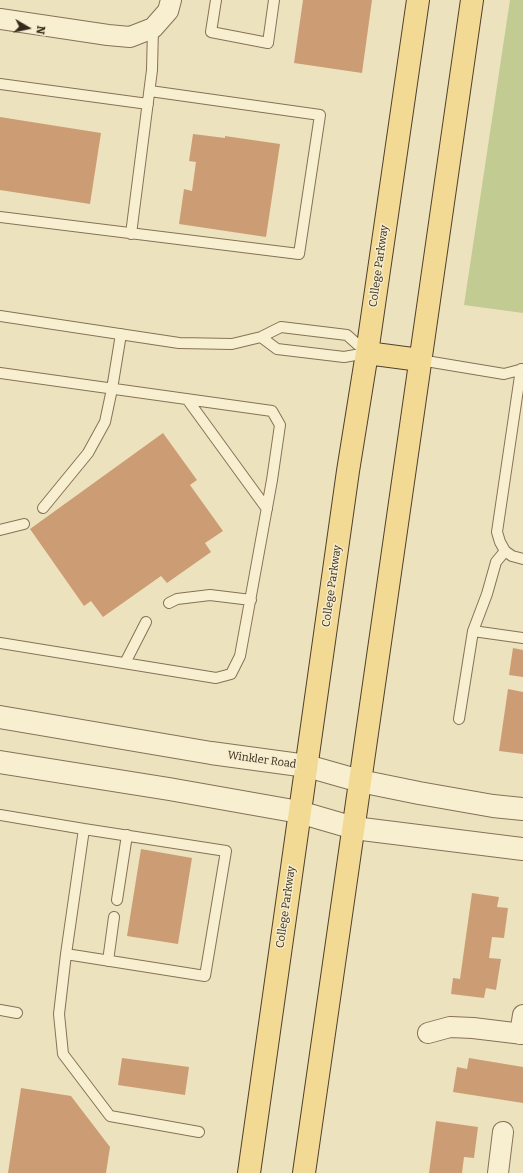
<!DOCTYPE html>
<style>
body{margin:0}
#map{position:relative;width:523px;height:1173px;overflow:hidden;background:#ede2be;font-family:Bitter,serif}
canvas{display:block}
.north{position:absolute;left:8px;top:8px;width:40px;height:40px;-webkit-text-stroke:3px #f5eccd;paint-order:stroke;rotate:99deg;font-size:11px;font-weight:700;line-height:16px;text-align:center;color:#35291c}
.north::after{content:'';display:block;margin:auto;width:14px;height:18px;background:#35291c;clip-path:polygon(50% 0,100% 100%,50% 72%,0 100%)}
</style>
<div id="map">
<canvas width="523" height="1173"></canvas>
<div class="north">N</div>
</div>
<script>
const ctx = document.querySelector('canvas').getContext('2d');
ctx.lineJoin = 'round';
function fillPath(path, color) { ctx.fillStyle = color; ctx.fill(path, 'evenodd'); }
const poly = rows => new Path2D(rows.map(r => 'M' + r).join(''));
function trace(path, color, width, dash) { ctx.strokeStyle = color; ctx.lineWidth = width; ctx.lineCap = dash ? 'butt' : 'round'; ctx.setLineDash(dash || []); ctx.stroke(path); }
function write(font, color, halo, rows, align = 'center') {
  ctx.font = font + ' Bitter,serif'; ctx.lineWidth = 3; ctx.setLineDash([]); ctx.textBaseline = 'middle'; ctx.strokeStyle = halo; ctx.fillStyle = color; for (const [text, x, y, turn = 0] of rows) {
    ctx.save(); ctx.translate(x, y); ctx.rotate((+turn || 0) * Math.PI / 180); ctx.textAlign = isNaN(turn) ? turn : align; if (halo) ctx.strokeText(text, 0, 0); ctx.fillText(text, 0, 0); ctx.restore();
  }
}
fillPath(poly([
 [510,0,523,0,523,313,464,305]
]), '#c1cb92');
fillPath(poly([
 [303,0,372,0,362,73,294,63],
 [0,117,101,133,90,204,0,190],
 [193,134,225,138,225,136,280,144,266,237,179,224,184,189,192,191,196,162,189,161],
 [163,433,197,480,190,485,223,531,205,543,211,552,167,583,161,576,103,617,91,601,84,606,30,529],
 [513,648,523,650,523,677,509,675],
 [508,689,523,692,523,754,499,751],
 [141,849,192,858,178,944,127,936],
 [472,893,499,897,497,907,508,908,504,938,492,937,489,958,501,959,496,990,486,988,484,998,451,994,453,978,460,979],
 [122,1058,189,1067,185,1095,118,1085],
 [469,1058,523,1067,523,1103,453,1092,457,1067,467,1069],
 [21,1088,71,1096,110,1147,106,1173,8,1173],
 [436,1121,478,1127,474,1158,464,1157,462,1173,429,1173]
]), '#cc9d74');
const service = poly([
 [216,0,211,32,268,43,274,0],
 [0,84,148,104],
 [0,217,299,254,320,115,150,91],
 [131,234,152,70,153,28],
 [0,316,179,343,232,344,261,337,281,327,347,335,367,353,344,357,277,349,261,337],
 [420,360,504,374,523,369],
 [521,369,497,532,500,542,505,551,512,556,523,559],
 [0,373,272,411,280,425,272,480,240,656,231,674,216,678,0,643],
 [187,399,267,509],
 [43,508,88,453,105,422,112,389,121,334],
 [0,530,24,524],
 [505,551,496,562,487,594,473,631,523,638],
 [169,603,177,599,210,595,251,600],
 [125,663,146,622],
 [459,719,473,631],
 [0,815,84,829,66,954,59,1014,63,1054,110,1116,199,1132],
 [117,900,127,835],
 [66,954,205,976,226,851,84,829],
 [108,961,114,917],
 [0,1010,17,1013]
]);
const minor = poly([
 [0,19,108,35,130,37,153,28,168,11,171,0],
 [428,1033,450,1027,473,1028,523,1034],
 [520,1034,523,1015],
 [498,1173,503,1132]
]);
const tertiary = poly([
 [0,717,211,753,307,766,360,781,419,793,493,806,523,809],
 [0,762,169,789,299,812,354,828,523,849]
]);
const primary = poly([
 [367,353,420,360],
 [249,1173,348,471,367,353,418,0],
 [304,1173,472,0]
]);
trace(service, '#857257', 12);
trace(minor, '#857257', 22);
trace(tertiary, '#857257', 24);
trace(primary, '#53402c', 24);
trace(service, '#f8efd1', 10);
trace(minor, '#f8efd1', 20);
trace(tertiary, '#f8efd1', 22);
trace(primary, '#f2da95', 22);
write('11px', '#35291c', '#f5eccd', [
 ["College Parkway",379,266,-82],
 ["College Parkway",332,586,-82],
 ["Winkler Road",262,760,8],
 ["College Parkway",286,907,-82]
]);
</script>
